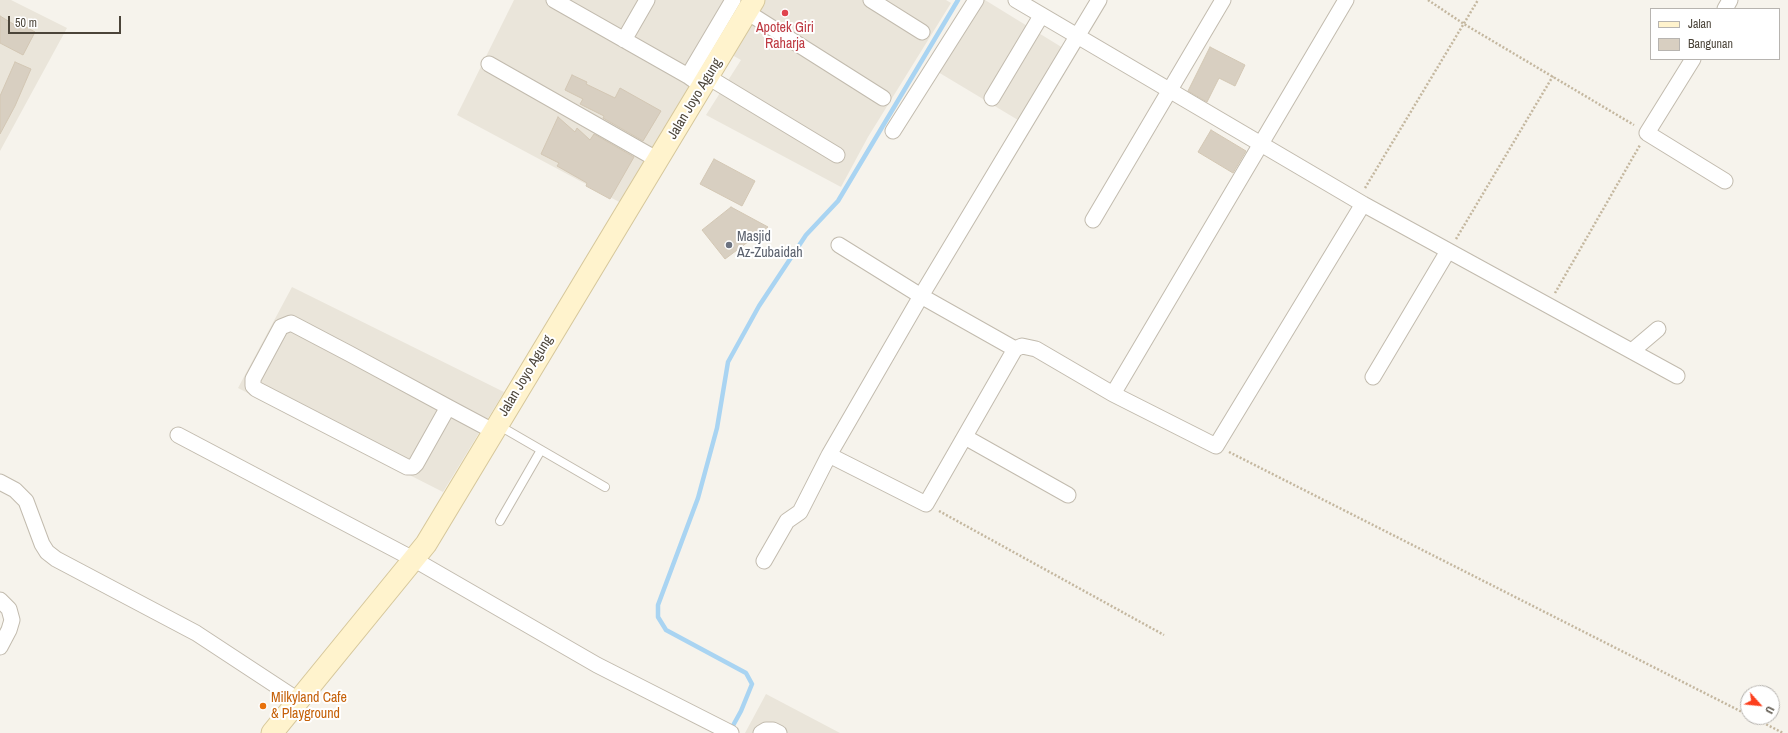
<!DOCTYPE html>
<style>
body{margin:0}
#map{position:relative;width:1788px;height:733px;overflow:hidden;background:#f6f3ec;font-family:"Archivo Narrow",sans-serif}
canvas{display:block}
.legend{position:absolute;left:1650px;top:8px;width:130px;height:52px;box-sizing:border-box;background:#fff;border:1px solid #b7b4b0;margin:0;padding:5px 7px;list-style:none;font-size:12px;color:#4b4439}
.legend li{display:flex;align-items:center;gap:8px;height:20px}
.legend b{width:20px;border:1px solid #b7b4b0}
.north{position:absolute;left:1740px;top:685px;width:40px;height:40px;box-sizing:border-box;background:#fff;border:1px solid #b7b4b0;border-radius:50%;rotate:117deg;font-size:11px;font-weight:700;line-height:16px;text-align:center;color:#4b4439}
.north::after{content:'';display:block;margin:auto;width:14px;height:18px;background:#fc3f1d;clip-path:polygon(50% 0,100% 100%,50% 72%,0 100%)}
.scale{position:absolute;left:8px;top:16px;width:113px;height:18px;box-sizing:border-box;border:2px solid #4b4439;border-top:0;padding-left:5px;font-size:12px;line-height:14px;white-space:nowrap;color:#4b4439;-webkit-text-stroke:3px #fff;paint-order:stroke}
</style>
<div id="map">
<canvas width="1788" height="733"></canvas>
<ul class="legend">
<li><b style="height:5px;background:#fff3cd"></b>Jalan</li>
<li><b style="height:11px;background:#d8cfc1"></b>Bangunan</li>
</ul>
<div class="north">U</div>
<div class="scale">50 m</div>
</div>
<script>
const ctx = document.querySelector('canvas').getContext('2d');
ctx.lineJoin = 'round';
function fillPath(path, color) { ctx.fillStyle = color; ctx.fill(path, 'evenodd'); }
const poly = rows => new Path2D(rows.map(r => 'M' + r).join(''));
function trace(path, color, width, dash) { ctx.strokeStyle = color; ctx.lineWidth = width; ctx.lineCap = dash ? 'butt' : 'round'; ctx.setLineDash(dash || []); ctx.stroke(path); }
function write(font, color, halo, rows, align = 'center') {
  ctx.font = font + ' "Archivo Narrow",sans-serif'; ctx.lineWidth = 4; ctx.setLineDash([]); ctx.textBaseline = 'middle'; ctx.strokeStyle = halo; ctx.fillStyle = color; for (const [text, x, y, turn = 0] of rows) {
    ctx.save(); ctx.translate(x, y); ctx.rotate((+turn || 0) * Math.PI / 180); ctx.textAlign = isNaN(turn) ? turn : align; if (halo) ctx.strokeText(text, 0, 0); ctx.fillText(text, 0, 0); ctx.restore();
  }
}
fillPath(poly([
 [0,0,11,0,67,28,0,151],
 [514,0,744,0,623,204,457,115],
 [765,0,946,0,951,3,868,137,841,187,706,115,741,60,732,55],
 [983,0,985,0,1063,48,1018,120,938,72],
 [292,287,504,392,443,492,238,388],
 [766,694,840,733,745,733]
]), '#eae5da');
trace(poly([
 [730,731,741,711,752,684,746,673,666,630,658,617,658,605,698,498,717,428,728,362,759,306,806,235,838,201,958,0]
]), '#a9d4f2', 4.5);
const building = poly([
 [0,16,15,25,17,22,35,32,23,55,0,43,0,16],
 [1210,47,1245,65,1235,86,1219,78,1207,102,1188,91,1210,47],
 [15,62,31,69,15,106,0,134,0,96,15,62],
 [572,75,587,82,586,84,615,98,620,88,661,111,643,141,603,118,604,116,580,104,583,99,565,90,572,75],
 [558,117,575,132,577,128,590,140,594,134,634,157,610,199,586,186,587,183,557,166,559,163,541,154,558,117],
 [1211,130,1246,151,1233,173,1198,152,1211,130],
 [714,159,755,181,742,206,700,184,714,159],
 [731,207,768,227,725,259,702,230,731,207]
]);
fillPath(building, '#d8cfc1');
trace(building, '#d3c7b4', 1);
const lane = poly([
 [498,425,605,487],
 [500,521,541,450]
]);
const street = poly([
 [554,0,688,76],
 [871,0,922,32],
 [1016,0,1363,204,1677,376],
 [1725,9,1730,0],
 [747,12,883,98],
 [624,40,647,0],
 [1693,59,1647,133,1725,181],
 [489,64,658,160],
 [708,77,837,155],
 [695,81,688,76,733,0],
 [992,98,1041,16],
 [893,131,976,0],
 [1093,220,1223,0],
 [839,245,921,296,1015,349],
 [1632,351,1658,329],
 [1373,377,1448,251],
 [1113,394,1216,446,1363,204],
 [448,407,416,464,413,467,407,467,256,389,253,386,253,379,281,327,291,323,350,354,448,407,493,431],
 [178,435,415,560,597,665,731,733],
 [965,437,1068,495],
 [829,455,926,504,1015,349,1022,346,1036,349,1113,394,1346,0],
 [0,482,15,490,26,501,42,544,47,552,56,559,196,633,298,700],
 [764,561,787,521,800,512,829,455,921,296,1099,0],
 [0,600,9,609,12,620,9,630,0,647],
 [761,733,766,730,773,730,779,733]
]);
const secondary = poly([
 [272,733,426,544,754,0]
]);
trace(lane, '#c2bbae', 10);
trace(street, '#c2bbae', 17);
trace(secondary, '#d6c79b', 23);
trace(poly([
 [1428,0,1464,24,1634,125],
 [1365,188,1478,0],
 [1456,239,1553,76],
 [1555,293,1640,145],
 [1229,452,1748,715],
 [939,511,1164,635],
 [1752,717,1783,733]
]), '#c4b79f', 2.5, [2, 2]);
trace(lane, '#fff', 8);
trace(street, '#fff', 15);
trace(secondary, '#fff3cd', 21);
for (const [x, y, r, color] of [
 [785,13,4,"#e0444e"],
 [729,245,4,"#6b7280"],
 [263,706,4,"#e8710a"]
]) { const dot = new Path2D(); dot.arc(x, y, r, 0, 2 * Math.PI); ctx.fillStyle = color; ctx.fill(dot); trace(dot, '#fff', 1.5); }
write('14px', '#be3a42', '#fff', [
 ["Apotek Giri",785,28],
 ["Raharja",785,44]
]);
write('14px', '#4b4439', '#fff', [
 ["Jalan Joyo Agung",695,99,-59],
 ["Jalan Joyo Agung",526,376,-59]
]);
write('14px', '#5b616d', '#fff', [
 ["Masjid",737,237],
 ["Az-Zubaidah",737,253]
], 'left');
write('14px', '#c56008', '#fff', [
 ["Milkyland Cafe",271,698],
 ["& Playground",271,714]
], 'left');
</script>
